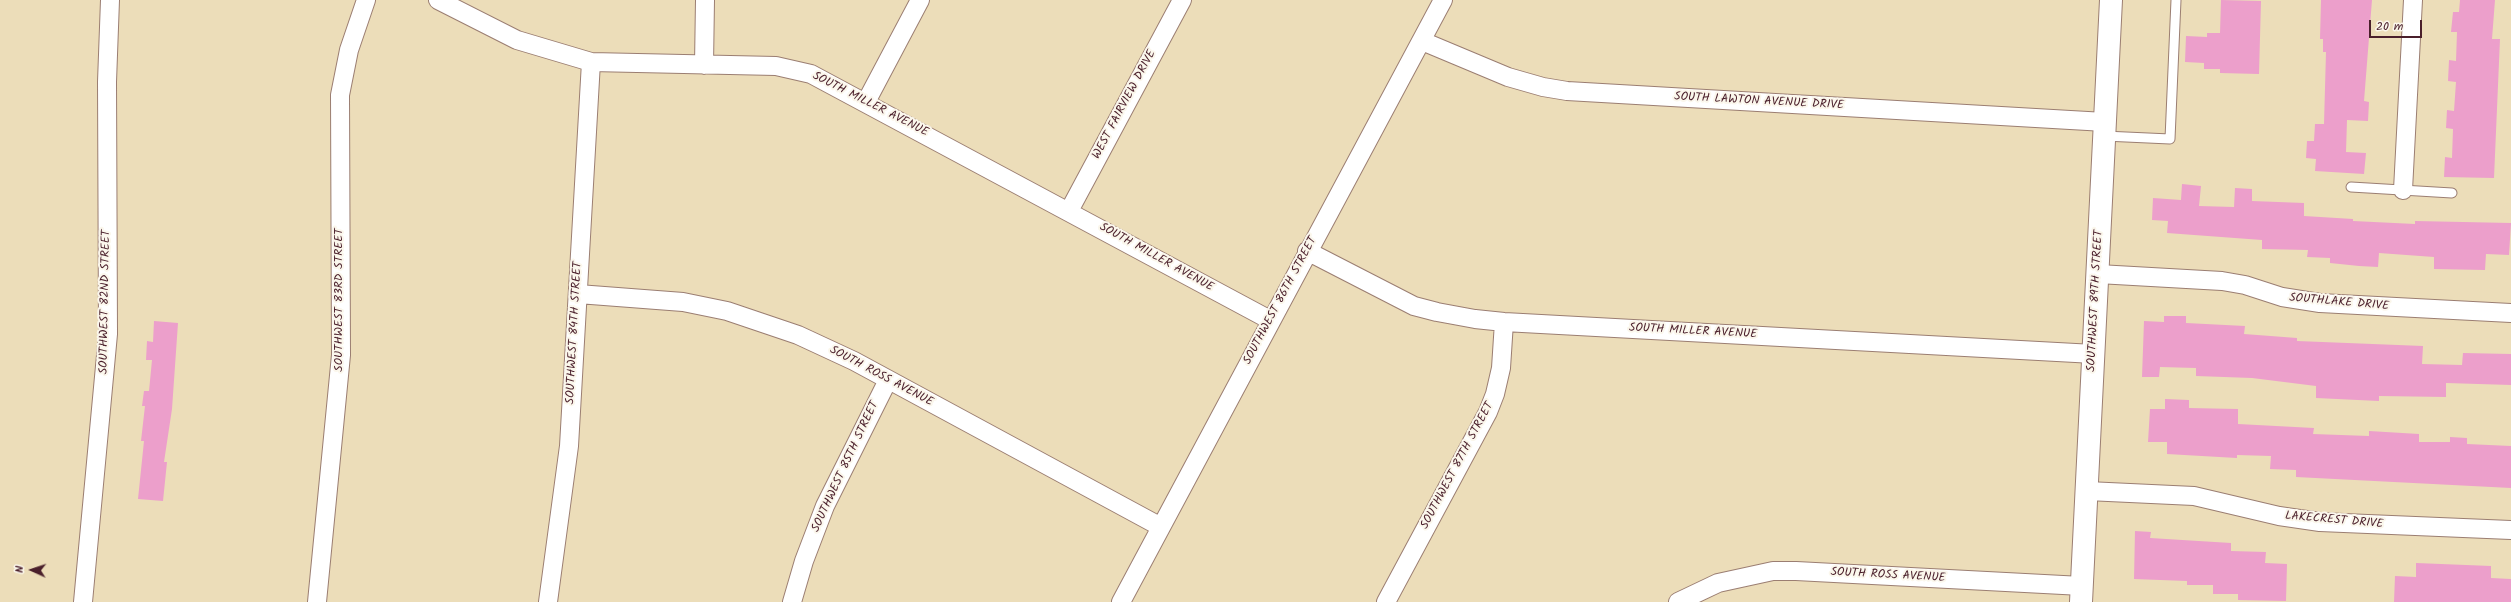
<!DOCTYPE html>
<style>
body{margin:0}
#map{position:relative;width:2511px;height:602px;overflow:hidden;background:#ecddb9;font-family:Kalam,sans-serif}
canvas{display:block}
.north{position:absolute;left:12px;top:550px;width:40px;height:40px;-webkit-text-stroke:3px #fbf7ec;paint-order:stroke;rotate:273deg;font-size:11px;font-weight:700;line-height:16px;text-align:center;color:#4a1f2b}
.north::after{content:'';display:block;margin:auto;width:14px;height:18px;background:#4a1f2b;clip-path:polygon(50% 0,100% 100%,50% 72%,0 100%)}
.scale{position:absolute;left:2369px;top:20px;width:53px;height:18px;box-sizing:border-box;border:2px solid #4a1f2b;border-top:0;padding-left:5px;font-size:12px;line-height:14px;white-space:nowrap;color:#4a1f2b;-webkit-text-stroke:3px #fbf7ec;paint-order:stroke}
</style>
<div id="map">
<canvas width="2511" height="602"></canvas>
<div class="north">N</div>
<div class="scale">20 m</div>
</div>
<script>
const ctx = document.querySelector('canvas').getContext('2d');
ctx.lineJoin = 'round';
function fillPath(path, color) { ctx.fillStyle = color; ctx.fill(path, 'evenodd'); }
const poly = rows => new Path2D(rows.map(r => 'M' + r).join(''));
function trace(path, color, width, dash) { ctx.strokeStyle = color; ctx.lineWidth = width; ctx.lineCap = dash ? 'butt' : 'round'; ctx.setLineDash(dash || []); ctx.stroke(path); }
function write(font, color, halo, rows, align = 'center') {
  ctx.font = font + ' Kalam,sans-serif'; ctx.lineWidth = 4; ctx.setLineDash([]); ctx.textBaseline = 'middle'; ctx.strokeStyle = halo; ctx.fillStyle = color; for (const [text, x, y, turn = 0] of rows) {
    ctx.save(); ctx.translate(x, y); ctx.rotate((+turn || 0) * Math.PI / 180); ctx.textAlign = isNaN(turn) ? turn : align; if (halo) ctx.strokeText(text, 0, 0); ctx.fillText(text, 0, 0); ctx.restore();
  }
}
fillPath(poly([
 [2221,0,2261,1,2259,74,2220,73,2220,69,2204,69,2204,63,2185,62,2186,36,2207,37,2207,33,2220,33],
 [2321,0,2372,0,2364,101,2369,102,2368,121,2347,120,2346,152,2366,153,2364,174,2315,171,2316,159,2306,158,2307,141,2314,141,2315,124,2324,124,2326,52,2323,52,2323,39,2320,39],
 [2460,0,2495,0,2492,39,2500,39,2494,178,2444,177,2445,157,2452,158,2453,129,2446,128,2447,110,2454,111,2456,82,2448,81,2449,60,2456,61,2457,32,2451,32,2453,12,2459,12],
 [2182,184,2201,186,2199,206,2234,207,2235,188,2252,189,2252,201,2304,203,2304,216,2353,219,2353,221,2415,224,2415,221,2511,223,2509,255,2486,254,2485,270,2434,269,2434,257,2379,253,2378,267,2359,266,2330,263,2330,258,2307,257,2308,250,2262,249,2262,240,2167,233,2168,221,2152,220,2153,198,2181,200],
 [2164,316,2186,316,2186,323,2245,326,2244,334,2297,338,2297,341,2423,346,2422,364,2462,365,2463,353,2511,354,2511,385,2446,383,2446,397,2379,396,2379,401,2316,398,2316,386,2252,378,2196,376,2196,368,2160,367,2159,377,2142,377,2144,321,2164,322],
 [154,321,178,323,172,409,164,462,167,462,163,501,138,499,144,441,141,441,145,406,142,406,144,391,149,391,152,360,146,360,147,341,153,342],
 [2165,399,2189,400,2189,408,2238,409,2238,424,2314,428,2313,434,2369,436,2369,431,2419,434,2419,442,2450,442,2450,437,2467,438,2467,444,2511,446,2511,488,2296,477,2296,470,2270,469,2271,456,2237,455,2237,458,2167,454,2167,442,2148,442,2150,409,2165,409],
 [2135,531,2151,532,2150,538,2231,543,2231,551,2266,552,2265,563,2287,564,2286,601,2238,600,2238,594,2213,594,2213,585,2187,585,2187,581,2134,579],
 [2416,563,2491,566,2491,578,2511,579,2511,602,2394,602,2395,576,2416,577]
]), '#ec9fcb');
const service = poly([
 [2104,136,2170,139,2176,0],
 [2351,187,2452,193]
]);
const minor = poly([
 [438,0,517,40,591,62,776,66,811,74,1270,320],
 [1422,41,1508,77,1543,87,1567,91,2105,122],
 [704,65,705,0],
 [866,102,920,0],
 [2403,190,2413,0],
 [1069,211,1182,0],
 [1307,251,1414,306,1437,312,1475,319,1504,322,2094,354],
 [2098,274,2222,281,2245,285,2282,297,2320,303,2511,313],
 [578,294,683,302,727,311,798,335,854,361,1161,527],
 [2087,491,2194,496,2279,516,2320,522,2511,530],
 [83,602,108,334,107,82,110,0],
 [317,602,341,355,340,95,349,50,366,0],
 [548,602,569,446,591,62],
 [792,602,804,561,825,506,888,380],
 [1121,602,1443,0],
 [1386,602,1488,412,1495,394,1501,368,1504,322],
 [1678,602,1718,583,1773,571,1796,571,2082,586]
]);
const secondary = poly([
 [2081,602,2111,0]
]);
trace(service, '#9b7e72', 11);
trace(minor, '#9b7e72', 20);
trace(secondary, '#9b7e72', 24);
trace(service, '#fff', 9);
trace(minor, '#fff', 18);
trace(secondary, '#fff', 22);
write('12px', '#4a1f2b', '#fbf7ec', [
 ["SOUTH LAWTON AVENUE DRIVE",1759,102,3],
 ["SOUTH MILLER AVENUE",870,105,27],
 ["WEST FAIRVIEW DRIVE",1125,105,-62],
 ["SOUTH MILLER AVENUE",1156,258,29],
 ["SOUTHWEST 83RD STREET",340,300,-90],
 ["SOUTHWEST 86TH STREET",1281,301,-62],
 ["SOUTHWEST 89TH STREET",2096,301,-87],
 ["SOUTHWEST 82ND STREET",106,302,-89],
 ["SOUTHLAKE DRIVE",2339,303,5],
 ["SOUTH MILLER AVENUE",1693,332,3],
 ["SOUTHWEST 84TH STREET",575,333,-87],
 ["SOUTH ROSS AVENUE",881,377,28],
 ["SOUTHWEST 87TH STREET",1458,466,-62],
 ["SOUTHWEST 85TH STREET",846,467,-65],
 ["LAKECREST DRIVE",2334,521,5],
 ["SOUTH ROSS AVENUE",1888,576,3]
]);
</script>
